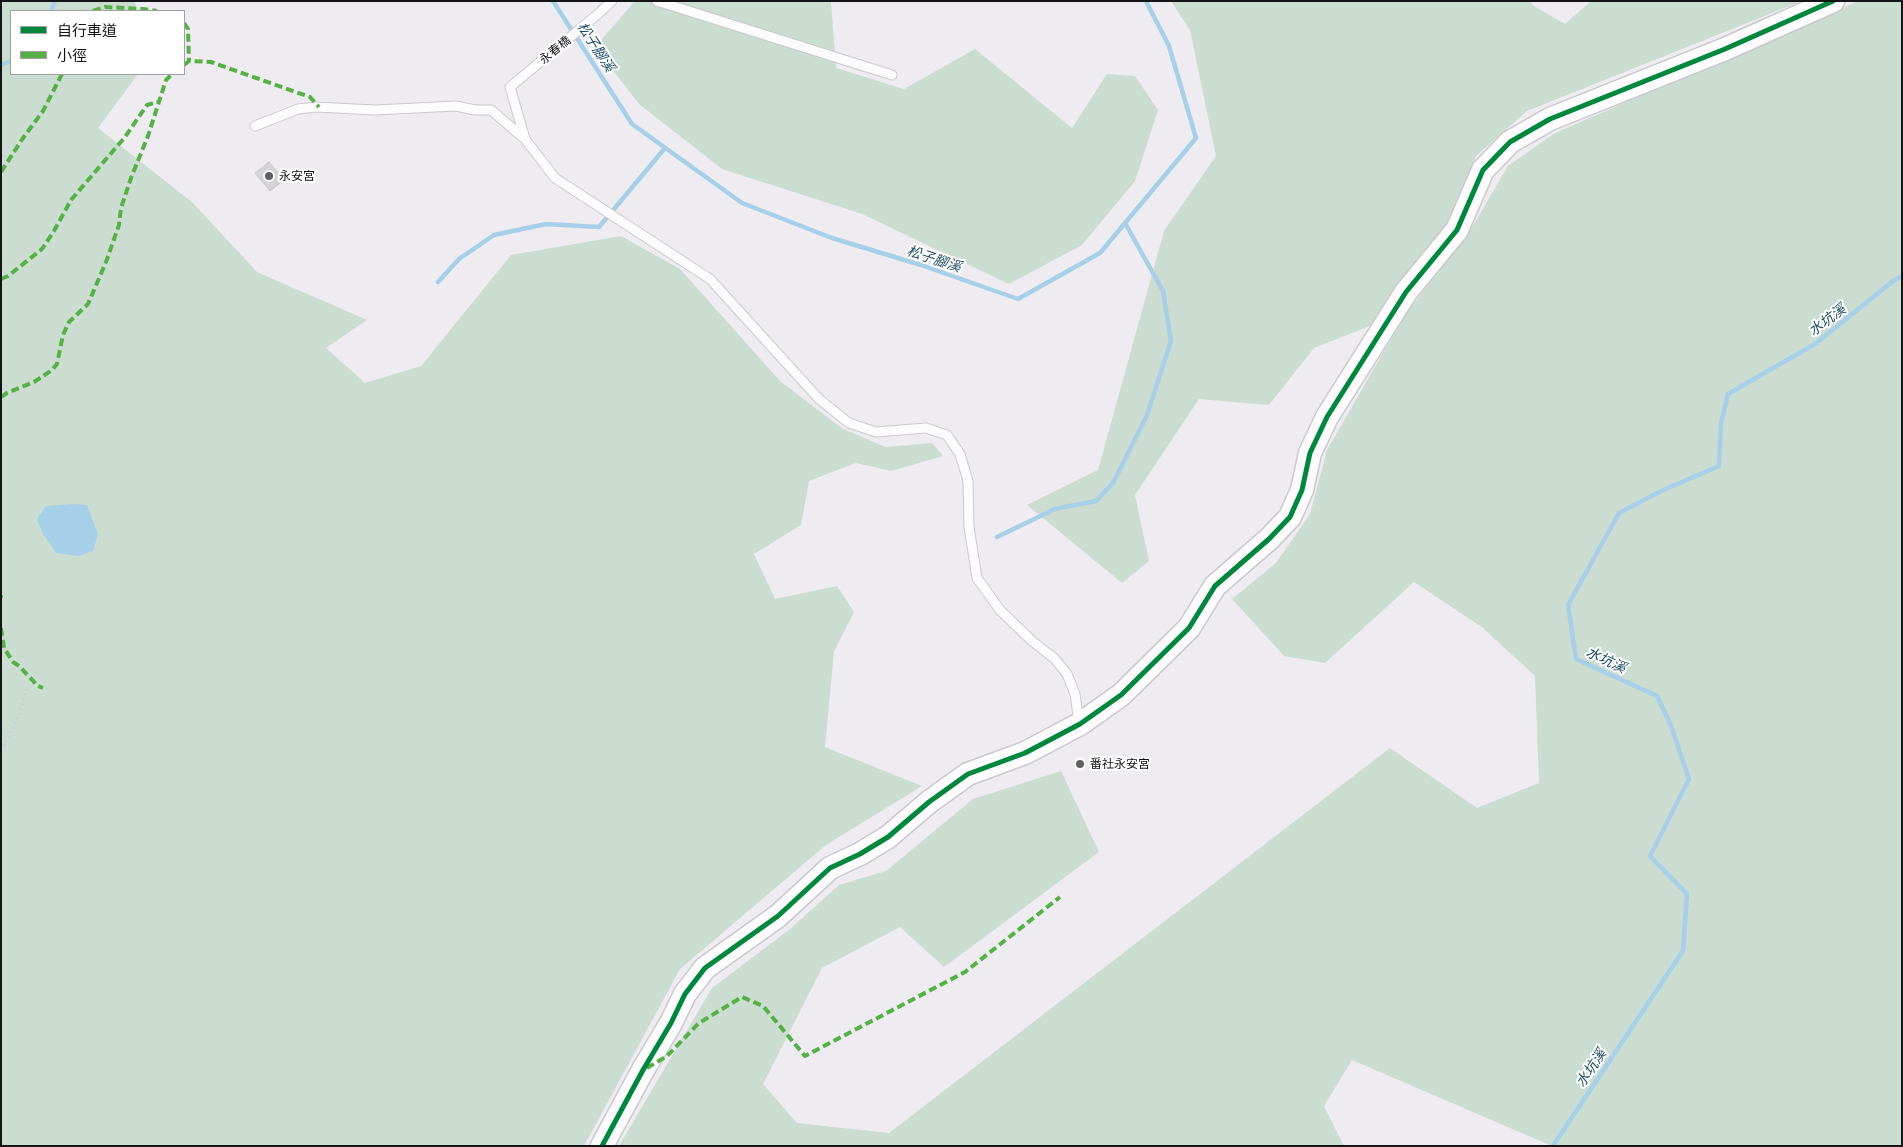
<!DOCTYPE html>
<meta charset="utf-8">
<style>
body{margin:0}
#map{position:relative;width:1903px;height:1147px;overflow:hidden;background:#eeecf1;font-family:Ubuntu,"Noto Sans TC",sans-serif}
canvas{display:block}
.frame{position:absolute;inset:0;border:2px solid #141316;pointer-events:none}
.legend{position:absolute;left:10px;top:10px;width:175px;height:65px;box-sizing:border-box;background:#fff;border:1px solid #a1a1a2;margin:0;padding:6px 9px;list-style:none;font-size:15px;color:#141316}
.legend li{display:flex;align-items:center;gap:10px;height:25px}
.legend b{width:25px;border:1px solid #a1a1a2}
</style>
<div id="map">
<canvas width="1903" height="1147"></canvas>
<div class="frame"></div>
<ul class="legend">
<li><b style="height:6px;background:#00873e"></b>自行車道</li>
<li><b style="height:6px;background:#55b145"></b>小徑</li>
</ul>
</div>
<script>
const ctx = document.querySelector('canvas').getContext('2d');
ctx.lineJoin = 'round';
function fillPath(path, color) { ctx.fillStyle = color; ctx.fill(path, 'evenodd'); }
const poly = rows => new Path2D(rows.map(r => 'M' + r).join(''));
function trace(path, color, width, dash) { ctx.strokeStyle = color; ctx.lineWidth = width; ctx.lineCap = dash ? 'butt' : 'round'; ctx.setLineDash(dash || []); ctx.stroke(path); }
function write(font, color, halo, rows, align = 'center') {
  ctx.font = font + ' Ubuntu,"Noto Sans TC",sans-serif'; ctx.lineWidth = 4; ctx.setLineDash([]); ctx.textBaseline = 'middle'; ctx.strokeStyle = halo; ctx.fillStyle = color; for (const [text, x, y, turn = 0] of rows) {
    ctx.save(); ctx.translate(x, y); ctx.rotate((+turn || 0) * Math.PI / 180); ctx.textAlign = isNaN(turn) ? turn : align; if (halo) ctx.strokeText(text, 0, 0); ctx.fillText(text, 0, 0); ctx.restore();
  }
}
fillPath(poly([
 [1,1,135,1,137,11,11,11,11,74,138,74,98,128,193,203,257,272,367,320,326,348,365,383,421,366,511,255,621,236,680,269,780,381,843,429,886,447,932,443,943,456,891,471,856,463,809,481,801,525,754,554,775,599,837,586,854,612,834,651,825,747,922,786,826,845,680,969,584,1146,1,1146],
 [635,1,831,1,836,68,904,89,975,49,1072,128,1107,74,1135,76,1158,110,1135,181,1082,245,1009,284,862,214,722,169,639,104,595,47],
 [1171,1,1530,1,1534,6,1565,24,1591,1,1802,1,1527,111,1476,156,1443,232,1375,324,1314,348,1269,405,1199,399,1135,495,1149,561,1122,583,1027,505,1098,470,1164,231,1216,156,1190,30],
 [1858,1,1902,1,1902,1146,1552,1146,1352,1060,1324,1106,1344,1146,619,1146,712,988,790,929,839,885,886,871,973,799,1061,771,1099,852,944,967,900,927,822,968,763,1084,797,1123,889,1133,1390,748,1477,808,1539,783,1535,676,1483,628,1414,582,1325,663,1284,656,1232,599,1276,563,1310,514,1327,450,1405,315,1471,229,1508,166,1555,133]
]), '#cbdcd1');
fillPath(poly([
 [75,504,87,505,98,534,93,551,78,556,56,553,42,532,37,519,46,506]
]), '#a7cfe8');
trace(poly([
 [553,1,632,124,742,203,832,238,921,265,1018,299,1100,253,1196,138,1169,46,1146,1],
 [51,11,55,1],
 [1,65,11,61],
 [438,282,459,259,494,235,546,224,599,227,665,148],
 [997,537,1055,509,1096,501,1113,483,1147,415,1171,341,1163,291,1125,223],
 [1553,1146,1683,951,1687,894,1650,856,1689,779,1671,726,1657,696,1576,659,1568,605,1619,513,1661,491,1719,466,1721,423,1728,394,1815,344,1893,281,1902,276]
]), '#a7cfe8', 4.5);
const building = poly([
 [269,162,284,180,270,191,255,173,269,162]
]);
fillPath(building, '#d5d4d8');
trace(building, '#c8c6ca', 1);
const service = poly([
 [657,1,892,75],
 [255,126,298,109,316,107,375,110,456,106,475,110,491,110,525,139,555,178,710,279,819,399,849,423,876,432,926,428,947,435,960,454,968,481,969,527,977,578,1000,610,1031,640,1055,659,1067,674,1075,694,1079,722],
 [525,139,510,87,598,14,612,1]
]);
const tertiary = poly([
 [602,1146,643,1070,671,1023,685,994,705,968,778,916,830,868,860,854,888,837,929,802,968,774,1025,753,1080,724,1121,695,1189,628,1215,586,1269,539,1290,517,1302,490,1310,453,1327,417,1406,292,1457,230,1483,170,1510,142,1550,119,1725,49,1833,1]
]);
trace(service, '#cbc9cd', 11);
trace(tertiary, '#cbc9cd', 25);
trace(poly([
 [1,750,19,715,28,685,32,679]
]), '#cbcacc', 2.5, [1, 4]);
trace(service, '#fcfcfd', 9);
trace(tertiary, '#fcfcfd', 22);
trace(poly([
 [93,11,105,7,143,9,157,11],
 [184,23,188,29,189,61],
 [184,65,189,61,211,62,310,97,319,107],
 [1,172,23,138,43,111,62,74],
 [1,279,8,276,42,249,54,231,71,200,125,137,147,105,158,102],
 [1,397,7,393,34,382,52,370,57,364,63,335,69,322,88,304,106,262,119,225,121,208,131,178,148,136,166,80,172,74],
 [1,595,1,598],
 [1,628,4,648,13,662,19,666,38,686,43,688],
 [647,1068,667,1056,699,1023,742,997,763,1006,805,1056,965,972,1060,897]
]), '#55b145', 4, [8, 4]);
trace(poly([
 [602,1146,643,1070,671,1023,685,994,705,968,778,916,830,868,860,854,888,837,929,802,968,774,1025,753,1080,724,1121,695,1189,628,1215,586,1269,539,1290,517,1302,490,1310,453,1327,417,1406,292,1457,230,1483,170,1510,142,1550,119,1725,49,1833,1]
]), '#00873e', 5);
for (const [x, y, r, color] of [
 [269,176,5,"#605f63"],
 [1080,764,5,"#605f63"]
]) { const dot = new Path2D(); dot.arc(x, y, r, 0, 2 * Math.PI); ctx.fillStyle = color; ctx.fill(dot); trace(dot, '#fff', 2); }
write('12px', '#141316', '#fff', [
 ["永春橋",555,50,-39]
]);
write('12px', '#141316', '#fff', [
 ["永安宮",279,176],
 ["番社永安宮",1090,764]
], 'left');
write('italic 14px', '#1a4961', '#fff', [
 ["松子腳溪",596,47,57],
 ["松子腳溪",934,259,18],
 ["水坑溪",1827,320,-37],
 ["水坑溪",1606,660,25],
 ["水坑溪",1591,1068,-56]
]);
</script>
